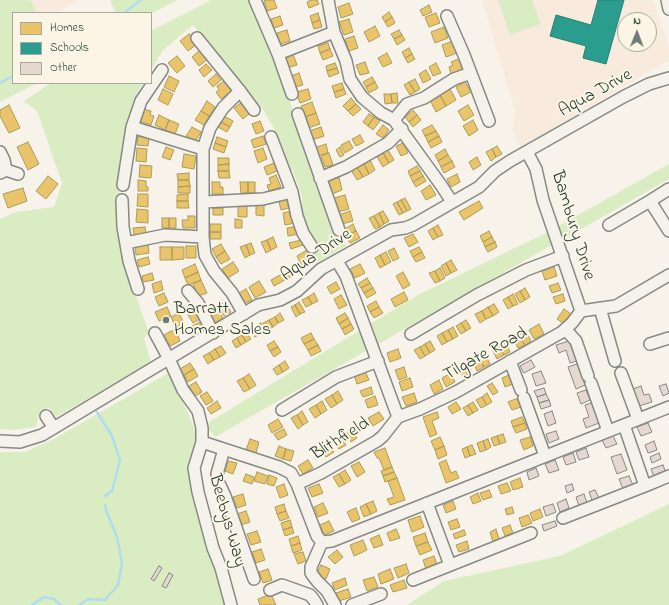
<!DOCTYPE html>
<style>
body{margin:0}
#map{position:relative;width:669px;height:605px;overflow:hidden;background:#f7f3ea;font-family:"Indie Flower",sans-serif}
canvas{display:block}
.legend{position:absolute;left:12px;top:12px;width:140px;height:72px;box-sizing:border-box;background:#fcf5e5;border:1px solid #a4ab9e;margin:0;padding:5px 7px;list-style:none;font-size:12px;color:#1f3d34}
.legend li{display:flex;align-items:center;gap:8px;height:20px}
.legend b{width:20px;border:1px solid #a4ab9e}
.north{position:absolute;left:617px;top:12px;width:40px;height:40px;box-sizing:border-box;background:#fcf5e5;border:1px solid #a4ab9e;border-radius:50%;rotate:1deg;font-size:11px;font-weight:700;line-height:16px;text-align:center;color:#1f3d34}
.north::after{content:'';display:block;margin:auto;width:14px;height:18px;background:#6b7d74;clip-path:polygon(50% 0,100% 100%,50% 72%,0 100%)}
</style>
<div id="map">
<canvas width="669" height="605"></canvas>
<ul class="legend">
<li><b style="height:11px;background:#e9c46a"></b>Homes</li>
<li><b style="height:11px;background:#2a9d8f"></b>Schools</li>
<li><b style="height:11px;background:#e4d8d0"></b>Other</li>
</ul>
<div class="north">N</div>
</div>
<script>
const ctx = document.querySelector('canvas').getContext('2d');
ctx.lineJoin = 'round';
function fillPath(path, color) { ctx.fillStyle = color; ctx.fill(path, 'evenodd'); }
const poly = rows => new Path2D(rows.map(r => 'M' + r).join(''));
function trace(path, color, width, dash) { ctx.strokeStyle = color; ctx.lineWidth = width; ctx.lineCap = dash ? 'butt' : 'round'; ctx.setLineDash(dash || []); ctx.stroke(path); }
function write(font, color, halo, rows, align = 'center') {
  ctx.font = font + ' "Indie Flower",sans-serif'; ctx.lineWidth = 4; ctx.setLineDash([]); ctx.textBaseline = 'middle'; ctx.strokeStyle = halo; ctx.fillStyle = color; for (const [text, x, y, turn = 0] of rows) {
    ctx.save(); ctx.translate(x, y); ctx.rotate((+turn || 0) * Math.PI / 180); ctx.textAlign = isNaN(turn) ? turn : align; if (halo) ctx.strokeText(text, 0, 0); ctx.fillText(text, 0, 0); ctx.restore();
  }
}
fillPath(poly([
 [0,0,78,0,56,13,13,13],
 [482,0,653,0,669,48,669,60,520,148,513,132,515,111],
 [625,20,649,20,649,44,625,44]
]), '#f8eadc');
fillPath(poly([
 [0,0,30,0,31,1,36,13,13,13,13,83,37,83,0,102],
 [110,0,177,0,151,14,113,13,115,12],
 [211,0,253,0,310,157,309,164,318,192,321,196,346,246,316,263,311,253,318,249,306,232,302,205,302,196,293,171,288,167,274,128,264,111,193,25,163,50,151,70,151,31],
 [498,0,532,0,541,24,510,35],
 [51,83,143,83,137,93,124,137,120,185,116,228,136,296,149,333,144,338,151,362,56,417,48,407,39,414,36,427,13,430,0,429,0,219,16,212,54,207,62,183,37,111,24,101],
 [669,164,669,179,562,240,557,227],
 [548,232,552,245,215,437,209,430,209,422,418,295],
 [170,372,198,437,189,464,211,551,222,582,220,587,221,597,227,599,228,605,0,605,0,452,25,452,54,439],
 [669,504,669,605,407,605,444,581,560,556]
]), '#d9ecc2');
const homes = poly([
 [267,0,274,0,277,8,267,11,264,1,267,0],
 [311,0,317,0,319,4,309,8,307,2,311,0],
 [349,3,353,14,341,18,338,7,349,3],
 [429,5,432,12,423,16,420,10,429,5],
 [389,12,392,17,385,22,382,17,389,12],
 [318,13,320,20,312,23,310,16,318,13],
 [436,13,440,23,429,27,425,17,436,13],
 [280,16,283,25,274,28,271,19,280,16],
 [392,17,395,23,388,27,385,22,392,17],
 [349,19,353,32,344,35,339,22,349,19],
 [320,20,322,27,314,29,312,23,320,20],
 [375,26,380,36,369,42,364,32,375,26],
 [444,27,448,38,435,43,431,32,444,27],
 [287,30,290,41,280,44,277,33,287,30],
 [399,30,402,35,394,39,391,34,399,30],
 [189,34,197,44,188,51,180,41,189,34],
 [402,35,405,40,397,45,394,39,402,35],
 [354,36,358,48,349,51,345,39,354,36],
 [453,41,457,53,446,57,442,45,453,41],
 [328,43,330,49,320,53,318,46,328,43],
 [409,48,412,54,405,58,402,52,409,48],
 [330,49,333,56,323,60,320,53,330,49],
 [200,50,208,59,199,66,192,57,200,50],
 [387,53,392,63,383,67,378,58,387,53],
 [293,54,297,65,287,68,283,57,293,54],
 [412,54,415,59,408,63,405,58,412,54],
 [177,56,185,66,177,73,168,63,177,56],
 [461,58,465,69,451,74,449,67,453,65,451,62,461,58],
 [365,62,369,73,360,75,356,65,365,62],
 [335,63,337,68,327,71,326,66,335,63],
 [436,63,441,73,433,76,429,67,436,63],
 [206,64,212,70,204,77,199,70,206,64],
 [337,68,339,73,329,77,327,71,337,68],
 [426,70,431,79,423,83,419,74,426,70],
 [299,73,303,85,295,87,291,76,299,73],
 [216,74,221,80,213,87,208,81,216,74],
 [169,76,179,81,174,92,164,87,169,76],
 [372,77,375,82,366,87,363,82,372,77],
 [415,79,420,89,415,92,409,82,415,79],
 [224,81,232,91,221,99,216,92,219,90,217,86,224,81],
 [375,82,378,88,369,93,366,87,375,82],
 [409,82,415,92,410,95,404,85,409,82],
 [465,82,471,92,461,97,456,87,465,82],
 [342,83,344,89,334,92,332,86,342,83],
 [163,89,173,94,168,105,158,100,163,89],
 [308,89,311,99,300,103,296,92,308,89],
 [344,89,346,94,336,98,334,92,344,89],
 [450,89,456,100,446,106,440,95,450,89],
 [397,93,398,103,392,103,391,94,397,93],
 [384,94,391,94,392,103,385,104,384,94],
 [440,95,446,106,436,112,430,100,440,95],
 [351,98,356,104,348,111,343,106,351,98],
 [207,101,215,107,209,116,201,111,207,101],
 [242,102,250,113,243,119,234,108,242,102],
 [312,102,316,113,305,117,301,106,312,102],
 [356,104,361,109,353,116,348,111,356,104],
 [9,105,20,128,9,133,0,116,0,110,9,105],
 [468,105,474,115,464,121,458,111,468,105],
 [143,109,151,111,150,115,154,116,151,125,139,121,143,109],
 [413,110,417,115,409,122,405,117,413,110],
 [201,111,209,116,204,125,195,120,201,111],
 [316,113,320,124,308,128,305,117,316,113],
 [369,114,374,117,368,126,363,122,369,114],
 [159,115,169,120,165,130,155,125,159,115],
 [417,115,421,120,413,127,409,122,417,115],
 [224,116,233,121,230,127,221,122,224,116],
 [374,117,380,121,373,130,368,126,374,117],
 [169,120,179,124,175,134,165,130,169,120],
 [473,120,478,130,469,136,463,126,473,120],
 [260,121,264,131,256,134,252,124,260,121],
 [221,122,230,127,227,132,218,127,221,122],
 [383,125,389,130,383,138,376,134,383,125],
 [432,125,436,131,425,136,422,130,432,125],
 [192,127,201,132,195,142,186,136,192,127],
 [321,127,324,136,312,140,309,131,321,127],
 [436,131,439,136,428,142,425,136,436,131],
 [360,135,364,142,356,146,352,139,360,135],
 [138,136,149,137,148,146,137,145,138,136],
 [263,136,266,144,254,148,251,140,263,136],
 [439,136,442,142,431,148,428,142,439,136],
 [217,137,228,141,226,147,215,143,217,137],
 [349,141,353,148,345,153,341,145,349,141],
 [28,142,39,164,28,170,17,147,28,142],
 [215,143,226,147,224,153,213,149,215,143],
 [403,143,408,153,401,156,396,146,403,143],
 [326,144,328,153,317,156,314,148,326,144],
 [497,146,502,154,496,157,492,149,497,146],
 [166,147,174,150,170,160,162,157,166,147],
 [340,147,344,155,340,157,336,150,340,147],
 [137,148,147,149,146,162,136,161,137,148],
 [263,148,267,159,258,163,254,151,263,148],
 [445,149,448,155,438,161,435,155,445,149],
 [492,149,496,157,491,161,486,152,492,149],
 [388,150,394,160,389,163,383,153,388,150],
 [329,153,333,165,325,167,321,156,329,153],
 [383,153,389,163,383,167,377,157,383,153],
 [184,154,196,156,194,169,182,167,184,154],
 [448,155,452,161,441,167,438,161,448,155],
 [477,157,481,165,473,170,469,162,477,157],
 [218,158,229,158,229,164,218,165,218,158],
 [370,160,375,170,369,174,364,164,370,160],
 [452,161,455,167,444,173,441,167,452,161],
 [274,163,277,171,267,175,264,167,274,163],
 [229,164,229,171,218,171,218,165,229,164],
 [364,164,369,174,363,177,357,167,364,164],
 [140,165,152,166,151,178,139,177,140,165],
 [417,166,420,171,410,176,408,171,417,166],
 [357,167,363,177,357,180,351,170,357,167],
 [218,171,229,171,230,178,219,178,218,171],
 [420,171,423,176,413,182,410,176,420,171],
 [189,173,189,180,178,180,177,174,189,173],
 [457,174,460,182,451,187,447,179,457,174],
 [276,175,281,187,269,191,267,185,271,184,269,178,276,175],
 [48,176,58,184,46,199,36,191,48,176],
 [423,176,426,181,416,187,413,182,423,176],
 [339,177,342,190,332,194,328,181,339,177],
 [138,180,146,181,146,187,148,187,148,191,138,191,138,180],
 [178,180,189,180,190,186,178,187,178,180],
 [212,182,220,182,220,187,223,187,223,194,212,194,212,182],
 [240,182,248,182,248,193,241,193,240,182],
 [248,182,255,182,255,193,248,193,248,182],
 [430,185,436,195,426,200,421,191,430,185],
 [190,186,190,193,178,193,178,187,190,186],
 [23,188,27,201,8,208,3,194,23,188],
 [138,194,148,194,148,207,137,206,138,194],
 [188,194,188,201,177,201,177,195,188,194],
 [345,195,349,209,338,212,334,198,345,195],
 [286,197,289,208,281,210,278,198,286,197],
 [405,198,411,209,407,211,401,200,405,198],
 [401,200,407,211,403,213,397,202,401,200],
 [177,201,188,201,189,208,177,208,177,201],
 [479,201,483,208,464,220,459,212,479,201],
 [397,202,403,213,399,215,393,204,397,202],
 [256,204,264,205,264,216,256,215,256,204],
 [238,206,247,206,247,217,238,217,238,206],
 [213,208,223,208,223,215,213,215,213,208],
 [137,209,148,210,148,223,136,222,137,209],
 [292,211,295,223,285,225,283,213,292,211],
 [350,211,353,221,342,224,339,215,350,211],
 [383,211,389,221,384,224,379,213,383,211],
 [379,213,384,224,380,227,374,216,379,213],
 [188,216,195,216,195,228,183,228,182,220,188,220,188,216],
 [374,216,380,227,375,229,369,218,374,216],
 [162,218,169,218,169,228,162,228,162,218],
 [169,218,176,218,176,228,169,228,169,218],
 [235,219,242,220,242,228,235,228,235,219],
 [210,224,221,224,221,232,210,232,210,224],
 [353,224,356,231,346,236,343,230,353,224],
 [438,225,443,235,438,237,433,228,438,225],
 [298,226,299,234,288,236,287,228,298,226],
 [145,227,146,234,134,235,133,228,145,227],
 [433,228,438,237,433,240,428,231,433,228],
 [356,231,360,238,350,243,346,236,356,231],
 [489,231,492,237,483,242,480,236,489,231],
 [210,232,221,232,221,239,210,239,210,232],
 [413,234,418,242,409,247,404,238,413,234],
 [273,237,277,247,271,250,267,240,273,237],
 [492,237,495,242,485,247,483,242,492,237],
 [267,240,271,250,266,253,261,242,267,240],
 [301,240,303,245,291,249,289,243,301,240],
 [495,242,497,247,488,252,485,247,495,242],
 [251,243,255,253,250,255,246,245,251,243],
 [148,244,149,253,136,255,135,246,148,244],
 [221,244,225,251,216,257,212,249,221,244],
 [246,245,250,255,245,258,240,247,246,245],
 [186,246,196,246,196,258,186,258,186,246],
 [160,247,172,247,172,260,160,260,160,247],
 [172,247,184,247,184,259,172,260,172,247],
 [419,247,422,252,413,257,410,251,419,247],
 [394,248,399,258,393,261,388,251,394,248],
 [307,250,311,257,300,263,297,256,307,250],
 [225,251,230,259,221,264,216,257,225,251],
 [386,252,391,262,385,265,380,255,386,252],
 [422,252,425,258,416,262,413,257,422,252],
 [380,255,385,265,380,268,375,258,380,255],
 [148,257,150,264,139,267,137,260,148,257],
 [311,257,314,263,304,269,300,263,311,257],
 [451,260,457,270,451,273,446,263,451,260],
 [233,262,239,271,228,278,222,269,233,262],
 [446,263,451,273,446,276,441,266,446,263],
 [195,264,198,272,185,278,182,270,195,264],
 [360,264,365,273,355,278,350,269,360,264],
 [554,267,557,276,545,280,542,271,554,267],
 [440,268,445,278,440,281,435,271,440,268],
 [289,270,292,276,274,286,271,280,289,270],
 [435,271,440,281,435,283,429,273,435,271],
 [198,272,201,280,188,285,185,278,198,272],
 [403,272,410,285,403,289,396,276,403,272],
 [152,273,154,280,143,282,142,276,152,273],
 [367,278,370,283,361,288,358,284,367,278],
 [201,280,207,293,198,296,193,284,201,280],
 [161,281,163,290,154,293,152,284,161,281],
 [259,281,266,292,255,298,249,287,259,281],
 [336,282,340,289,331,294,327,287,336,282],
 [370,283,373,288,364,293,361,288,370,283],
 [558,283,561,290,552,293,549,286,558,283],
 [373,288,376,293,367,298,364,293,373,288],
 [525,288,530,297,525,300,520,291,525,288],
 [246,289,252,300,245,303,239,293,246,289],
 [520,291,525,300,520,303,515,294,520,291],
 [404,292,408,300,395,307,391,299,404,292],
 [164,293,168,302,159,306,155,297,164,293],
 [314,293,318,301,312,304,308,297,314,293],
 [513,294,518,304,513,306,508,297,513,294],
 [563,294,565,301,556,304,553,297,563,294],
 [341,295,347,305,339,309,334,299,341,295],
 [308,297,312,304,306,307,302,300,308,297],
 [508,297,513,306,508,309,503,300,508,297],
 [376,301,379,307,370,312,367,306,376,301],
 [225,302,231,312,224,316,218,306,225,302],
 [299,302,305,312,300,314,295,305,299,302],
 [191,304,200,319,193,323,184,308,191,304],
 [494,304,499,312,493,316,488,307,494,304],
 [295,305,300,314,296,317,291,307,295,305],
 [167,307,171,316,159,321,155,312,167,307],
 [217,307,223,318,215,323,208,312,217,307],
 [379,307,383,313,374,318,370,312,379,307],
 [488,307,493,316,486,319,482,311,488,307],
 [564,309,571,314,564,324,557,319,564,309],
 [482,311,486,319,480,323,475,314,482,311],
 [179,313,184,323,176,328,171,317,179,313],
 [280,313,284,320,278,323,275,317,280,313],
 [345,313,348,318,339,324,336,318,345,313],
 [275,317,278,323,273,327,269,320,275,317],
 [348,318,351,324,342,329,339,324,348,318],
 [269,320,273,327,267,330,263,323,269,320],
 [466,320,471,328,466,331,461,323,466,320],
 [202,321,206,328,194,335,190,327,202,321],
 [261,323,265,331,255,337,250,330,261,323],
 [461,323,466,331,461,334,456,326,461,323],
 [351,324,354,329,345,335,342,329,351,324],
 [539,324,544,334,534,339,529,330,539,324],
 [453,327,458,336,453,339,448,330,453,327],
 [175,329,180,341,170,346,164,335,175,329],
 [448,330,453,339,447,342,442,333,448,330],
 [526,331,531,341,525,345,519,335,526,331],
 [246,332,251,339,246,342,242,335,246,332],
 [311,333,314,339,304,344,301,338,311,333],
 [442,333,447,342,442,345,437,336,442,333],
 [242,335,246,342,241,345,237,338,242,335],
 [519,335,525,345,518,348,513,338,519,335],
 [237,338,241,345,236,348,232,341,237,338],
 [314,339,318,345,308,350,304,344,314,339],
 [274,341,278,347,270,351,267,345,274,341],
 [430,341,435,350,430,353,425,344,430,341],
 [505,342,510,352,504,355,498,345,505,342],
 [425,344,430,353,425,356,420,347,425,344],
 [318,345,321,351,311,356,308,350,318,345],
 [498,345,504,355,497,359,492,349,498,345],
 [221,346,226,353,220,357,215,349,221,346],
 [278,347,281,352,274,357,270,351,278,347],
 [420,347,425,356,420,359,414,350,420,347],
 [215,349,220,357,214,360,209,353,215,349],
 [398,349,401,358,390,362,387,353,398,349],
 [209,353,214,360,208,364,203,356,209,353],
 [485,354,490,364,484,367,478,357,485,354],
 [478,357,484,367,477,371,472,360,478,357],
 [285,361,289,368,283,372,279,365,285,361],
 [190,363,194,369,184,375,180,369,190,363],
 [468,364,472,372,463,377,459,369,468,364],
 [279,365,283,372,277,375,273,369,279,365],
 [404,367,407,377,399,380,395,370,404,367],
 [194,369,198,376,188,382,184,375,194,369],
 [365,371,369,380,357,384,354,375,365,371],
 [451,373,455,382,446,387,442,378,451,373],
 [249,374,256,385,250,389,243,378,249,374],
 [509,375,513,384,505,387,502,378,509,375],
 [243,378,250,389,244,392,237,381,243,378],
 [410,378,413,387,402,391,399,382,410,378],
 [439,380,443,389,434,394,430,385,439,380],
 [196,382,202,392,195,396,189,386,196,382],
 [492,383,498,392,493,395,487,386,492,383],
 [371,387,373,394,363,397,360,391,371,387],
 [338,391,343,400,337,404,332,395,338,391],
 [207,392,213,401,206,405,200,396,207,392],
 [414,393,417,402,406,406,402,397,414,393],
 [487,393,492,402,487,405,482,397,487,393],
 [332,395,337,404,331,408,325,399,332,395],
 [375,396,378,405,368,408,365,400,375,396],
 [482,397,487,405,481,408,476,400,482,397],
 [518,398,521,407,512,410,508,402,518,398],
 [217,401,221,408,211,414,207,408,217,401],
 [322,401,327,410,321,414,316,405,322,401],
 [456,402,461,409,452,414,448,407,456,402],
 [473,402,478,410,473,413,468,405,473,402],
 [316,405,321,414,315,418,309,409,316,405],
 [468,405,473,413,468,416,463,408,468,405],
 [302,411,308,422,303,425,297,415,302,411],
 [379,412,384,419,373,426,368,418,379,412],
 [437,412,439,418,432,421,437,434,430,437,423,417,437,412],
 [297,415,303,425,298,429,291,418,297,415],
 [522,417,525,423,513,427,511,421,522,417],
 [278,419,283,427,272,433,268,425,278,419],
 [525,423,527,429,516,433,513,427,525,423],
 [284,429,287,435,278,440,274,434,284,429],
 [352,430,357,438,351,442,346,434,352,430],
 [503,434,506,442,500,444,497,436,503,434],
 [340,436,346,445,339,449,333,441,340,436],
 [497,436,500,444,494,446,491,438,497,436],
 [440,437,444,446,435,450,431,441,440,437],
 [530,437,533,446,524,450,520,440,530,437],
 [250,439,259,442,256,453,246,450,250,439],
 [488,439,491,447,486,450,483,441,488,439],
 [483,441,486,450,480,452,477,443,483,441],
 [328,443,334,452,326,457,320,448,328,443],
 [472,445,476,454,470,456,467,447,472,445],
 [279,446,286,449,283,459,275,456,279,446],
 [444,446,447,455,438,459,435,450,444,446],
 [467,447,470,456,465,458,462,449,467,447],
 [385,448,392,467,384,470,379,458,377,458,374,452,385,448],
 [286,449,294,451,291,461,283,459,286,449],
 [308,460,313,468,303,474,298,466,308,460],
 [446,460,451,473,456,471,459,478,446,483,439,463,446,460],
 [228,461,237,463,233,474,225,471,228,461],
 [359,462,365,472,357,477,351,466,359,462],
 [392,467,394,472,383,476,381,471,392,467],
 [345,470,351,480,345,484,339,474,345,470],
 [257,472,268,476,265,484,254,481,257,472],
 [394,472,397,478,385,482,383,476,394,472],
 [246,474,254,477,252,484,243,481,246,474],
 [339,474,345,484,339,487,333,477,339,474],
 [269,475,277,478,274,486,267,484,269,475],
 [397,478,405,500,390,505,387,499,394,497,388,481,397,478],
 [520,478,523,487,513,490,510,482,520,478],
 [507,483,511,491,501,494,498,486,507,483],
 [284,484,288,495,280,498,276,487,284,484],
 [319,484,323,493,312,497,308,488,319,484],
 [489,490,492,497,483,500,480,493,489,490],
 [478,493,481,501,473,504,470,497,478,493],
 [243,494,246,505,237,508,233,497,243,494],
 [373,501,377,511,371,514,366,504,373,501],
 [453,501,456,509,446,513,443,505,453,501],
 [323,503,328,513,318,517,314,507,323,503],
 [284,504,286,511,277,514,275,507,284,504],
 [366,504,371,514,364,517,360,507,366,504],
 [512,507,514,513,507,515,505,509,512,507],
 [356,508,360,519,352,522,347,512,356,508],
 [540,509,543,517,533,521,530,513,540,509],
 [246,511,250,522,241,525,237,514,246,511],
 [286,511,289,518,280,521,277,514,286,511],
 [528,515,532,523,522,527,519,518,528,515],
 [420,516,424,527,412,532,408,520,420,516],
 [457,519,460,527,451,530,448,522,457,519],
 [290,520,292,527,283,530,281,523,290,520],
 [329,521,334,531,324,535,320,525,329,521],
 [510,525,513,533,505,536,502,528,510,525],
 [292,527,294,533,285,536,283,530,292,527],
 [396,529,400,538,390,541,387,533,396,529],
 [496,529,499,539,493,542,490,532,496,529],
 [464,530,466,535,455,539,453,534,464,530],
 [257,531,261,542,251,545,247,534,257,531],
 [425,533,428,542,416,546,413,537,425,533],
 [379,535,383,545,374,548,370,539,379,535],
 [298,536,300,543,291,546,289,539,298,536],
 [363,540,367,550,354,556,350,545,363,540],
 [467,541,469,549,459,552,456,545,467,541],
 [428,542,432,550,420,555,416,546,428,542],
 [300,543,302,550,293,553,291,546,300,543],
 [261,549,265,560,256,563,252,552,261,549],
 [337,550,343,557,335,564,328,557,337,550],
 [303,552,306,561,298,564,294,554,303,552],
 [434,556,437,565,426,569,423,560,434,556],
 [406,564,409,573,398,578,394,568,406,564],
 [321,565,330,569,326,579,316,575,321,565],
 [268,569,272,580,263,583,259,572,268,569],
 [390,569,394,579,381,584,378,574,390,569],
 [374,577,378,587,367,591,363,580,374,577],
 [345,578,347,585,335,590,332,583,345,578],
 [404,580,407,588,393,592,390,585,404,580],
 [348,589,351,597,339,601,336,593,348,589],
 [271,594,276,605,260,605,258,599,271,594]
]);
fillPath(homes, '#e9c46a');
trace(homes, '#ac9c5a', 1);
const schools = poly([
 [598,0,624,0,606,64,583,58,586,46,550,36,556,15,591,25,598,0]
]);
fillPath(schools, '#2a9d8f');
trace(schools, '#278074', 1);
trace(poly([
 [124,13,141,0],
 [0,83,13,76],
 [97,412,112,436,120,460,112,491,105,496],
 [32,605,44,597,54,599,61,605],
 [79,605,88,599,105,600,118,585,122,563,117,537,106,510,105,505]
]), '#afddef', 2.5);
const building = poly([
 [569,341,577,361,570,363,566,350,559,353,556,345,569,341],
 [531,360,535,367,524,373,520,366,531,360],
 [577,364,585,385,576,389,568,367,577,364],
 [541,371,546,383,536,386,532,374,541,371],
 [666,384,669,393,663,396,659,386,666,384],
 [641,386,644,395,649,394,652,402,639,406,633,389,641,386],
 [544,388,546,394,537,397,534,391,544,388],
 [586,390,590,400,581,404,577,393,586,390],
 [546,394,549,400,539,403,537,397,546,394],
 [549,400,551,406,541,409,539,403,549,400],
 [592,403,599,423,586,428,583,419,589,417,585,405,592,403],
 [552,411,556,423,548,426,544,414,552,411],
 [648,423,652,432,641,436,637,427,648,423],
 [556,431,559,439,549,443,546,434,556,431],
 [613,436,617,444,606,448,602,440,613,436],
 [654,441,657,450,648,453,645,445,654,441],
 [586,448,589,457,579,460,576,452,586,448],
 [573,453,576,462,566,465,563,457,573,453],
 [659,453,661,459,652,463,650,457,659,453],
 [621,454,627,470,617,474,611,457,621,454],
 [555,460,559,470,549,473,545,464,555,460],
 [663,465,666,473,654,477,651,469,663,465],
 [536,468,539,476,529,480,527,472,536,468],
 [629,476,633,485,623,489,619,479,629,476],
 [572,484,574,490,567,493,565,486,572,484],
 [595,490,599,498,592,500,589,492,595,490],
 [584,494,587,503,579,506,576,497,584,494],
 [566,499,569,508,560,512,557,503,566,499],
 [553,504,556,512,546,516,543,507,553,504],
 [555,521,557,526,544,531,542,525,555,521],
 [159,566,162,568,154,581,151,579,159,566],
 [169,573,173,575,166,588,162,586,169,573]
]);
fillPath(building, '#e4d8d0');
trace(building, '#868984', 1);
const minor = poly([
 [255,0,278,54,292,94],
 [328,0,334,32,346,61,350,79,362,97,381,113,394,120,441,185,452,202],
 [667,0,669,9],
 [447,16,464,55,489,121],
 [197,38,240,91,254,110],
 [278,54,334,32],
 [240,91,223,108,210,128,203,149,203,237,205,255,214,271,232,293,244,314],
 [298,114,339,230],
 [394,120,407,104,424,98,454,79,471,73],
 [132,127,203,149],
 [271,137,292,192,297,216,303,233,312,247],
 [0,152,4,160,6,170],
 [527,152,536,169,543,200,581,311],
 [0,173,6,170,18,174],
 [320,178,346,167,388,143,402,129],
 [123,185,132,127,141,101,162,70],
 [122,200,123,227,129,261,138,289],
 [650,201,669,189],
 [203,202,263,199,292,192],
 [609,225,650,201,669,231],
 [126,243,165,235,203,237],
 [337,261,346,276,398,417],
 [188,291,198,303,213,333],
 [600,308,615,361],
 [581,311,616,306,669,275],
 [566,330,576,341,588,376],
 [155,333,169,359,183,390,198,411,202,428,202,442,194,468,198,492,213,548,221,568,231,605],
 [411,334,477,295,526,270,563,256],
 [650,344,669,338],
 [510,361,521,390],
 [621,373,638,419],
 [591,383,608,431],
 [524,398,545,456],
 [282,410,336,377,378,361],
 [46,416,54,428],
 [398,417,420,409,456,392,562,332,572,323,581,311],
 [0,441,20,442,42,435,258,305,280,300,297,291,321,269,391,230,405,228,413,225,479,187,495,171,510,161,623,97,649,84,669,78],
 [202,442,279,467,291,473,297,484,317,536,322,542],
 [224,449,217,474,218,481,225,496,254,579],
 [297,484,321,473,377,441,383,436,398,417],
 [645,486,669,476],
 [427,503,450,565],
 [563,518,645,486,624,425],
 [322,542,332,541,669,407],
 [322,542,311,567,311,573,317,581,327,591,335,605],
 [413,580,531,533],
 [270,590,282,585,310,595,314,600,317,605],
 [352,605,381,594]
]);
trace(minor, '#868984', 14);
trace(minor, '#f5f2ec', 11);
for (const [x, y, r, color] of [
 [166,320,4,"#6b7d74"]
]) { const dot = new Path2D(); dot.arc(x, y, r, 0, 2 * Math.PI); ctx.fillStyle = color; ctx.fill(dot); trace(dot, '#fcf5e5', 1.5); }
write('18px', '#1f3d34', '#fcf5e5', [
 ["Aqua Drive",596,94,-29],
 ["Bambury Drive",572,226,73],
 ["Aqua Drive",317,256,-34],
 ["Tilgate Road",486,355,-29],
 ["Blithfield",341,440,-32],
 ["Beebys Way",226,521,74]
]);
write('18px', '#1f3d34', '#fcf5e5', [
 ["Barratt",174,310],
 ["Homes Sales",174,331]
], 'left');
</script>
